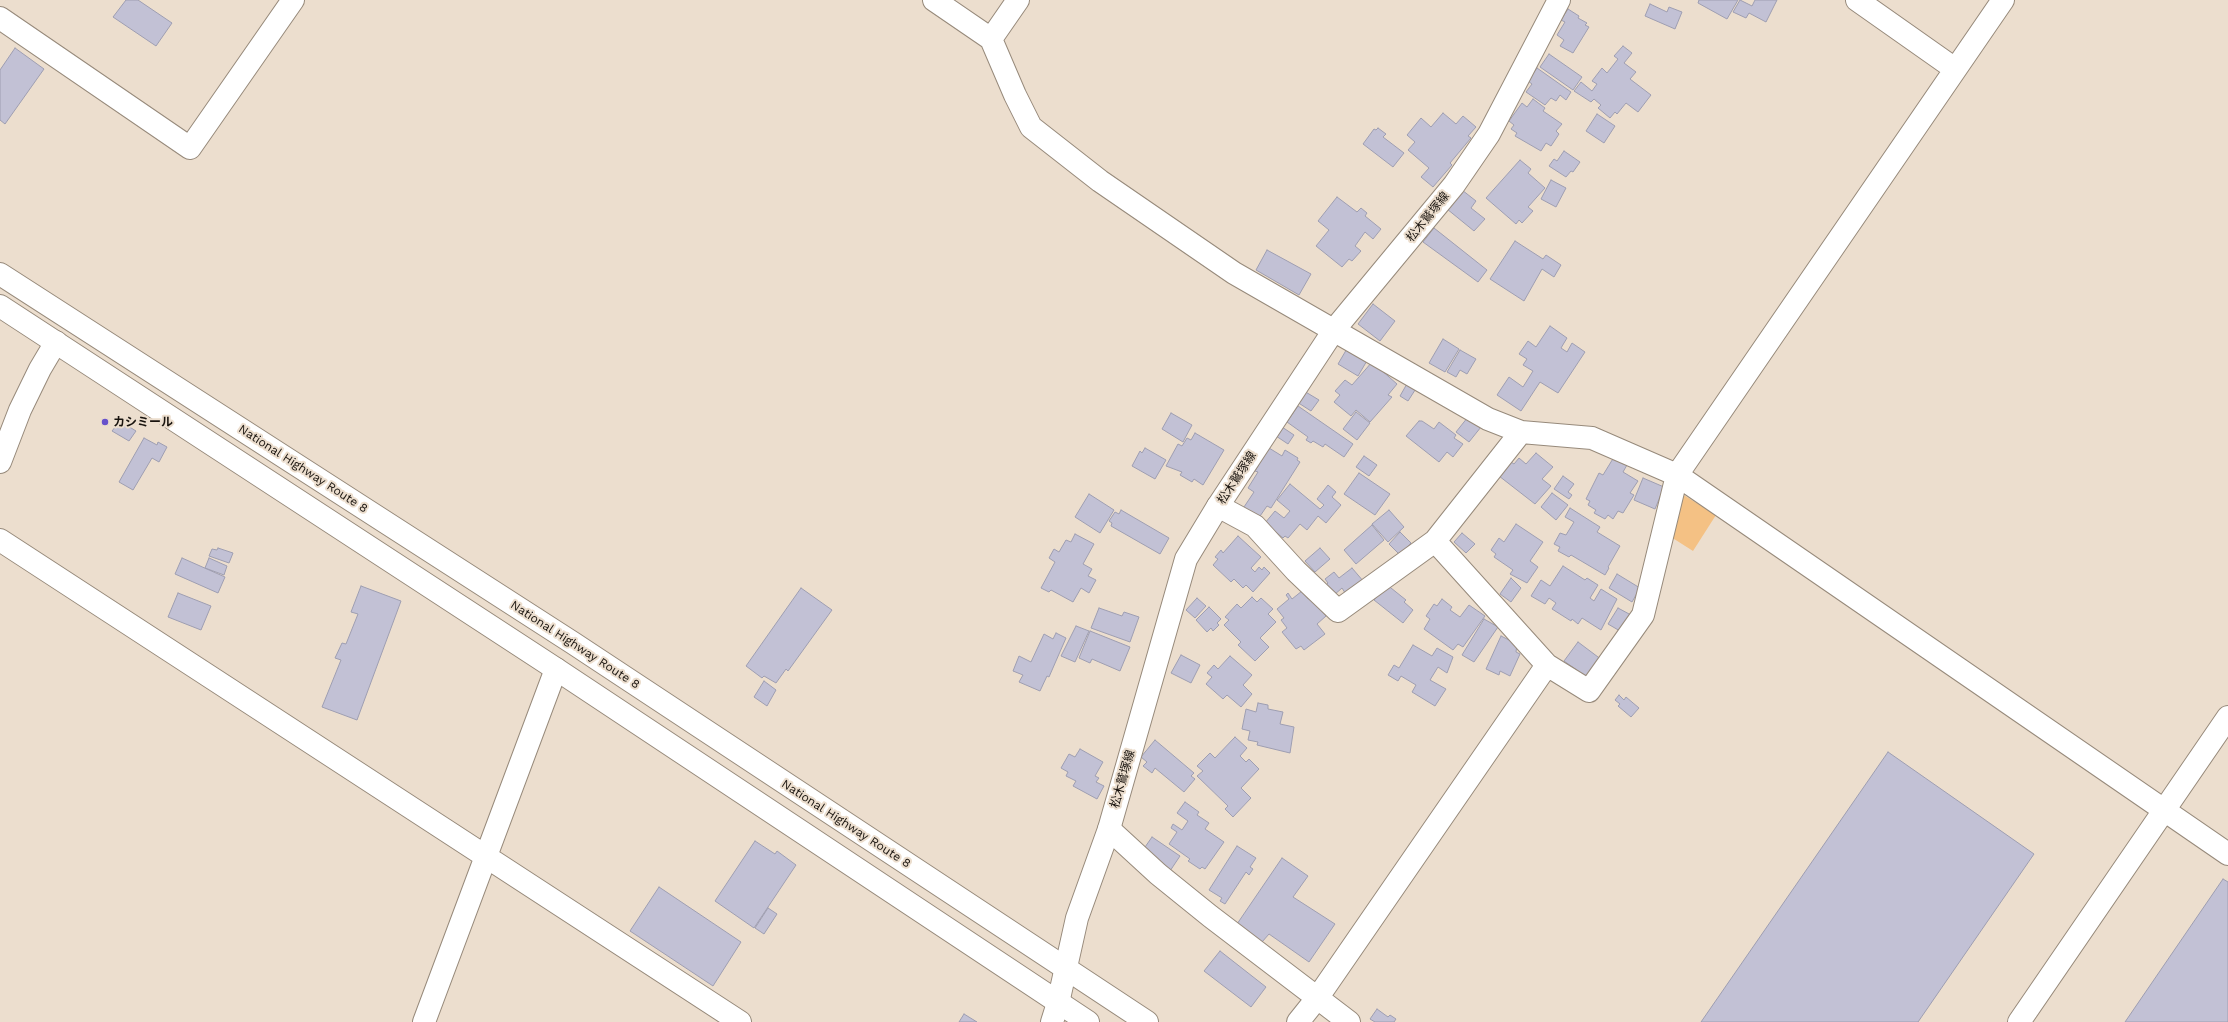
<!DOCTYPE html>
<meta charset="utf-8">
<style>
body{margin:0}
canvas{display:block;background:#ecdece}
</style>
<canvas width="2228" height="1022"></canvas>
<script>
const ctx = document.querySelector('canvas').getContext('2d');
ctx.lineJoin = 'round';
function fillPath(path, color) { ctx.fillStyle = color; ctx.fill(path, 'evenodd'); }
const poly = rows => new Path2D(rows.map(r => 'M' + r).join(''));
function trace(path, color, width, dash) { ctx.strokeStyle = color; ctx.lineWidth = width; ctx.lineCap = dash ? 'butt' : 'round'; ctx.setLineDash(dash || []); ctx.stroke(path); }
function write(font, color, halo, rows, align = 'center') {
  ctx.font = font + ' "Work Sans","Noto Sans JP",sans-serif'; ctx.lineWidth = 4; ctx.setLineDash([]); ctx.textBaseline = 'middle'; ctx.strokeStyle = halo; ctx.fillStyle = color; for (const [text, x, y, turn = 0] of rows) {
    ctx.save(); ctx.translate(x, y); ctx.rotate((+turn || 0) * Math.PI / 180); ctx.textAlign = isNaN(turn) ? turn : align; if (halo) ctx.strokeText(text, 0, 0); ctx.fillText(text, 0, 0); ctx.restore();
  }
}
fillPath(poly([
 [1682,494,1716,515,1693,551,1671,537]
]), '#f4c184');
const building = poly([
 [126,0,138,0,172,23,156,46,113,17,126,0],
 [1699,0,1738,0,1727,19,1698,3,1699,0],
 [1740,0,1752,6,1755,0,1777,0,1766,22,1749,13,1746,18,1733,12,1740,0],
 [1650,4,1667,12,1669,7,1682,12,1675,29,1645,16,1650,4],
 [1568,9,1579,16,1578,18,1587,23,1585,25,1589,27,1573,53,1560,46,1564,40,1557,35,1565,22,1561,20,1568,9],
 [1623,46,1632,53,1624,63,1636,72,1630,79,1651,95,1638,112,1626,103,1617,114,1615,112,1610,118,1598,108,1601,105,1594,99,1591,102,1574,91,1581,82,1592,91,1597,84,1592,81,1602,68,1607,73,1618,59,1614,56,1623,46],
 [15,48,44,69,5,124,0,120,0,70,15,48],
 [1549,54,1582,77,1573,90,1540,67,1549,54],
 [1537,68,1571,92,1566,100,1560,95,1556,101,1551,98,1545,105,1526,92,1532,84,1528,81,1537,68],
 [1533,99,1545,108,1543,111,1562,124,1556,131,1559,134,1551,146,1546,143,1541,151,1515,136,1517,133,1511,129,1514,125,1509,121,1522,103,1527,107,1533,99],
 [1443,113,1456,124,1463,116,1476,127,1468,136,1471,138,1450,163,1452,165,1433,187,1421,177,1429,168,1408,150,1415,142,1407,135,1421,118,1431,127,1443,113],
 [1597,114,1615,126,1604,143,1586,131,1597,114],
 [1378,128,1386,134,1383,137,1404,153,1393,167,1363,144,1374,129,1376,130,1378,128],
 [1564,151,1580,162,1573,172,1571,171,1566,177,1549,166,1554,159,1557,161,1564,151],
 [1520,160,1531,169,1528,173,1545,188,1528,207,1533,211,1522,223,1519,220,1516,224,1486,198,1520,160],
 [1551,180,1566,188,1556,207,1541,199,1551,180],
 [1462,190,1476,201,1471,208,1485,219,1474,231,1447,209,1462,190],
 [1337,197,1357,212,1361,208,1367,213,1365,216,1381,229,1373,239,1365,232,1355,246,1361,251,1352,261,1349,259,1342,267,1316,246,1329,230,1318,221,1337,197],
 [1434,228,1487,270,1478,282,1423,242,1434,228],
 [1515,241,1543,259,1546,255,1561,265,1554,277,1542,269,1524,301,1490,279,1515,241],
 [1267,250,1311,274,1299,295,1256,270,1267,250],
 [1373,304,1395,321,1380,341,1358,324,1373,304],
 [1550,326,1567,338,1561,348,1567,352,1572,343,1585,352,1558,393,1540,382,1521,411,1497,395,1509,377,1523,387,1533,371,1523,365,1527,359,1519,354,1528,341,1536,347,1550,326],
 [1443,339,1459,349,1445,372,1429,363,1443,339],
 [1348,347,1368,359,1358,376,1338,364,1348,347],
 [1460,350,1476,359,1467,374,1460,370,1456,377,1447,372,1460,350],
 [1372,362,1397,384,1388,395,1392,397,1370,422,1356,410,1351,416,1334,402,1340,395,1335,391,1345,380,1352,385,1372,362],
 [1408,382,1417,387,1408,401,1400,396,1408,382],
 [1304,391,1319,400,1311,411,1297,402,1304,391],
 [1298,406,1353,444,1344,457,1325,444,1323,447,1313,441,1311,443,1306,440,1308,437,1287,422,1298,406],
 [1356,412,1370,423,1357,440,1343,429,1356,412],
 [1171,413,1192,425,1183,442,1162,429,1171,413],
 [1468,417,1481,427,1469,442,1456,432,1468,417],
 [120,421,136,431,129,441,112,431,120,421],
 [1419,421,1422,421,1434,429,1439,422,1456,435,1454,438,1463,444,1453,457,1447,452,1439,462,1406,436,1419,421],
 [1282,427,1294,435,1288,444,1276,436,1282,427],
 [1195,433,1224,450,1203,485,1194,479,1192,482,1180,475,1182,472,1166,466,1178,444,1182,446,1187,438,1191,440,1195,433],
 [144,438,157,445,158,442,167,447,159,462,152,458,133,490,119,482,144,438],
 [1145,448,1166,460,1155,479,1132,466,1140,451,1142,453,1145,448],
 [1269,448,1282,456,1285,450,1298,458,1297,460,1300,462,1271,508,1267,506,1258,519,1242,510,1254,492,1248,488,1258,472,1255,471,1269,448],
 [1536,453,1553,467,1542,479,1551,486,1535,504,1499,476,1511,462,1514,464,1519,458,1526,464,1536,453],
 [1364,456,1377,465,1369,476,1356,467,1364,456],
 [1614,457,1627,465,1623,472,1638,481,1630,493,1634,495,1623,513,1618,511,1613,519,1608,515,1605,519,1594,513,1596,510,1588,505,1590,501,1586,499,1599,473,1603,475,1614,457],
 [1359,473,1390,494,1375,515,1344,494,1359,473],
 [1563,476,1574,484,1568,492,1572,495,1569,499,1554,489,1563,476],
 [1643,478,1664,487,1655,509,1634,500,1643,478],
 [1290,484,1320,509,1324,505,1317,499,1328,485,1336,492,1332,497,1341,505,1326,523,1318,516,1307,530,1300,524,1288,538,1285,536,1283,538,1265,523,1275,511,1284,518,1290,511,1277,500,1290,484],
 [1552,493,1568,505,1556,520,1541,507,1552,493],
 [1089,494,1114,510,1100,533,1075,517,1089,494],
 [1570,508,1600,527,1597,532,1620,546,1608,567,1609,568,1605,575,1571,555,1569,557,1558,551,1560,547,1554,544,1560,533,1566,535,1574,522,1565,517,1570,508],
 [1121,510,1169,538,1160,554,1111,526,1112,523,1109,521,1115,512,1119,514,1121,510],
 [1389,510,1404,527,1388,542,1372,524,1389,510],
 [1516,524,1543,542,1530,561,1538,567,1527,583,1510,574,1513,570,1494,557,1496,554,1491,550,1499,538,1504,542,1516,524],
 [1372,525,1384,540,1356,564,1344,550,1372,525],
 [1400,532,1411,543,1400,555,1389,544,1400,532],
 [1462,533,1475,544,1466,553,1454,542,1462,533],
 [1075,534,1094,544,1083,564,1092,569,1088,576,1096,580,1089,593,1081,588,1073,602,1051,590,1049,592,1041,588,1055,562,1049,558,1054,549,1059,552,1066,540,1071,542,1075,534],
 [1238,536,1261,557,1251,568,1255,572,1259,567,1262,570,1264,567,1270,573,1253,592,1246,585,1243,588,1234,579,1231,582,1213,565,1218,559,1215,557,1221,550,1223,553,1238,536],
 [218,548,233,553,229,563,209,556,212,549,217,550,218,548],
 [1320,548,1330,559,1315,572,1305,561,1320,548],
 [182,558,225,577,218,593,175,574,182,558],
 [209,558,227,566,224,575,205,568,209,558],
 [1563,566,1585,580,1587,578,1598,585,1590,598,1594,601,1601,589,1617,599,1601,630,1582,618,1578,624,1572,619,1571,621,1552,609,1556,603,1549,598,1545,604,1531,596,1541,580,1550,586,1563,566],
 [1352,568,1364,582,1347,596,1342,588,1334,595,1326,585,1328,583,1325,579,1334,572,1339,578,1352,568],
 [1617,574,1640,588,1632,602,1609,588,1617,574],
 [1511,578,1521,588,1511,602,1500,594,1511,578],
 [1386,584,1406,600,1404,602,1413,610,1403,623,1374,600,1386,584],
 [361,586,401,601,357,720,322,707,341,660,335,658,342,643,346,644,358,614,351,612,361,586],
 [801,588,832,610,788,671,786,669,776,683,764,676,762,678,746,666,801,588],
 [1302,591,1308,599,1311,597,1326,616,1317,624,1325,634,1304,650,1301,646,1296,649,1282,632,1287,628,1281,620,1284,618,1277,609,1289,599,1286,595,1288,593,1292,599,1302,591],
 [178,593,211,606,201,630,168,617,178,593],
 [1252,597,1257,602,1261,598,1273,609,1268,614,1276,622,1260,638,1269,647,1255,661,1238,645,1241,642,1224,625,1229,620,1225,617,1237,604,1241,608,1252,597],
 [1197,598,1206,606,1195,618,1186,610,1197,598],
 [1442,599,1452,607,1450,610,1460,617,1469,605,1485,616,1463,647,1458,644,1453,650,1424,629,1430,619,1426,616,1434,604,1437,606,1442,599],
 [1209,607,1221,619,1217,623,1219,625,1213,631,1211,628,1207,632,1196,620,1209,607],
 [1099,608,1122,616,1124,612,1139,617,1130,642,1091,628,1099,608],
 [1618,608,1631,615,1620,631,1608,624,1618,608],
 [1484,619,1498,627,1474,662,1462,655,1484,619],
 [1076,626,1089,631,1075,662,1061,656,1076,626],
 [1090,631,1130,647,1120,671,1092,659,1090,663,1079,658,1090,631],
 [1056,633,1066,638,1049,677,1047,676,1040,691,1019,682,1023,675,1013,671,1019,656,1031,662,1044,634,1053,639,1056,633],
 [1501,636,1517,644,1516,652,1520,654,1510,676,1500,671,1499,675,1486,669,1501,636],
 [1578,642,1602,660,1588,678,1564,661,1578,642],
 [1413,645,1432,656,1437,648,1453,657,1447,673,1438,667,1430,680,1446,689,1435,706,1412,692,1416,685,1401,676,1398,681,1388,675,1394,665,1399,668,1413,645],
 [1181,655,1200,665,1191,683,1171,673,1181,655],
 [1230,656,1252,675,1243,685,1252,694,1241,707,1227,695,1223,699,1206,684,1212,677,1207,673,1214,665,1218,669,1230,656],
 [764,681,776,690,767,706,754,697,764,681],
 [1619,695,1624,700,1626,697,1639,708,1631,717,1618,706,1620,704,1615,700,1619,695],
 [1258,703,1268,705,1268,709,1283,712,1280,724,1294,727,1290,753,1257,745,1258,742,1248,740,1250,731,1242,729,1246,709,1256,712,1258,703],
 [1235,737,1247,748,1240,756,1246,762,1249,759,1259,769,1241,788,1251,798,1233,817,1225,809,1228,806,1197,776,1203,771,1197,766,1210,753,1215,758,1235,737],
 [1155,740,1194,773,1191,776,1195,779,1184,792,1155,768,1152,773,1143,766,1147,762,1141,757,1155,740],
 [1080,749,1103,762,1095,776,1099,778,1096,782,1104,786,1097,799,1073,786,1076,781,1066,776,1068,772,1061,768,1069,754,1075,757,1080,749],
 [1888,752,2034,854,1918,1022,1701,1022,1888,752],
 [1185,802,1199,812,1197,815,1209,823,1205,829,1224,842,1205,869,1202,867,1200,869,1188,861,1190,859,1169,844,1177,832,1171,828,1173,824,1182,830,1188,821,1177,813,1185,802],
 [1152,837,1180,856,1170,871,1143,850,1152,837],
 [755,841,775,854,777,851,796,865,754,928,715,901,755,841],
 [1237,846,1256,858,1250,867,1253,869,1249,875,1246,872,1225,904,1220,901,1222,898,1209,890,1237,846],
 [1282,858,1308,876,1293,897,1335,924,1309,962,1269,934,1262,942,1237,924,1282,858],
 [2223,879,2228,882,2228,1022,2125,1022,2223,879],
 [659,887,741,942,713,986,630,931,659,887],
 [768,908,777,914,764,934,755,928,768,908],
 [1220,951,1266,987,1251,1007,1204,971,1220,951],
 [1377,1009,1388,1017,1390,1015,1396,1019,1394,1022,1375,1022,1370,1019,1377,1009],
 [964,1014,977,1022,959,1022,964,1014]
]);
fillPath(building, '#c2c1d5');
trace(building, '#9e9eb1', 1);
const minor = poly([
 [934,0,991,39,1015,95,1031,127,1100,181,1234,273,1488,419,1521,432,1592,438,1677,475,2228,854],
 [1857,0,1955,69],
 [0,18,190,148,293,0],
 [991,39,1018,0],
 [0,462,20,410,40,369,56,342],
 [1218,506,1255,526,1296,571,1338,611,1435,541,1521,432],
 [0,540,740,1022],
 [1435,541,1547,665,1589,691,1643,615,1677,475,2003,0],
 [1109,829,1158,874,1210,916,1349,1022],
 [424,1022,556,669],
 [1298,1022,1318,997,1547,665],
 [2019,1022,2228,717]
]);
const major = poly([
 [1052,1022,1058,1003,1077,918,1109,829,1186,559,1218,506,1334,330,1454,185,1489,134,1559,0]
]);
const highway = poly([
 [0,274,573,643,1147,1022],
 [0,306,556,669,1088,1022]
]);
trace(minor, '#978a7b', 24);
trace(major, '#978a7b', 24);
trace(highway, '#978a7b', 24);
trace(minor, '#fff', 22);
trace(major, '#fff', 22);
trace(highway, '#fff', 22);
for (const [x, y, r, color] of [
 [105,422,4,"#6751cb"]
]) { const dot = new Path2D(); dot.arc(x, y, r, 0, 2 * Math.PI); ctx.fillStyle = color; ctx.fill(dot); trace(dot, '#ecdece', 1.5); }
write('12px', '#18130e', '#ecdece', [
 ["松木鷲塚線",1428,217,-51],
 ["National Highway Route 8",303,469,33],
 ["松木鷲塚線",1237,478,-57],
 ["National Highway Route 8",575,645,33],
 ["松木鷲塚線",1123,779,-74],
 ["National Highway Route 8",846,824,33]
]);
write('bold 12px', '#18130e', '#ecdece', [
 ["カシミール",113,422]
], 'left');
</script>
